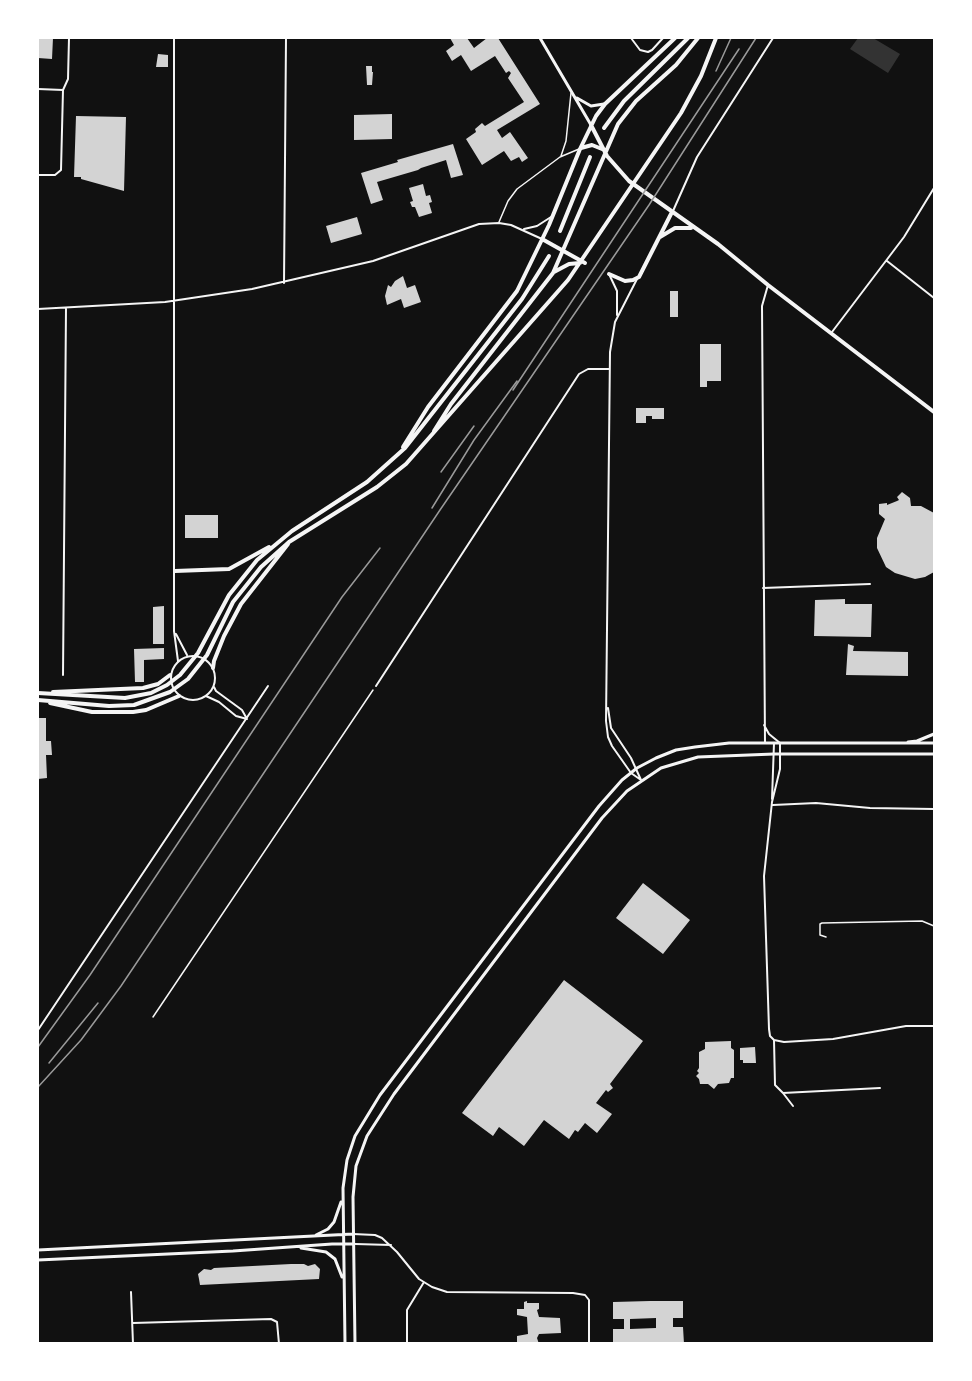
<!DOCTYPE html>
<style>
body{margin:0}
#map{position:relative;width:972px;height:1381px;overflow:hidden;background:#111;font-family:Georgia,serif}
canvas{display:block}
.frame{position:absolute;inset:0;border:39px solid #fff;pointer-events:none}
</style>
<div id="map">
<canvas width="972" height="1381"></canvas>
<div class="frame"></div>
</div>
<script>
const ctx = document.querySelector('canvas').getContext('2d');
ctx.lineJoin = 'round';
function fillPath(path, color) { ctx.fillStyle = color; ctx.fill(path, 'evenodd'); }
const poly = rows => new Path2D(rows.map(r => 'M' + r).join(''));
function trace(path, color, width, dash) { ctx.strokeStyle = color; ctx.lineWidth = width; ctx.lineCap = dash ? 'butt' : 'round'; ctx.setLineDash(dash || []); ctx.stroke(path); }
fillPath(poly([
 [858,38,873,38,900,54,888,73,850,49]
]), '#333');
fillPath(poly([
 [38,38,53,38,52,59,38,58],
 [450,38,467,38,474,48,487,38,498,38,540,104,497,130,502,138,510,132,528,158,522,162,519,157,511,161,504,151,482,165,466,139,476,132,475,129,482,123,485,126,524,102,508,78,511,73,509,71,506,73,495,56,471,71,461,55,452,61,446,51,454,45],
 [158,54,168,55,168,67,156,67],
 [366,66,372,66,372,72,373,72,372,85,367,85],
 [392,114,392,139,354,140,354,115],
 [76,116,126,117,124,191,81,179,81,177,74,177],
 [453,144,463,175,451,178,446,160,421,168,418,170,377,182,383,200,371,204,361,173,398,162,397,160],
 [423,184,426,196,430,195,432,202,429,203,432,213,419,217,415,207,412,207,410,202,413,201,409,188],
 [357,217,362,234,331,243,326,226],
 [403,276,407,288,415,285,421,302,404,308,401,299,387,305,385,296,388,285,391,287,395,281],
 [670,291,678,291,678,317,670,317],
 [700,344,721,344,721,381,707,381,707,387,700,387],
 [636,408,664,408,664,419,652,419,652,416,646,416,646,423,636,423],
 [902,492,910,498,911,506,921,506,934,513,934,572,925,577,915,579,895,573,886,567,877,548,877,538,885,519,879,514,879,504,887,503,887,505,897,501,899,500,897,497],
 [185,515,218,515,218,538,185,538],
 [845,599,845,604,872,604,871,637,814,636,815,600],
 [164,606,164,644,153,644,153,607],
 [848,644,854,646,853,651,908,652,908,676,846,675],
 [164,648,164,659,144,660,144,682,135,682,134,649],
 [38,718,46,718,46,741,51,741,52,755,46,755,47,778,38,779],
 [643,883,690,920,663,954,616,918],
 [564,980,643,1041,610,1084,613,1088,608,1092,606,1090,596,1103,612,1114,597,1133,585,1123,578,1132,575,1130,569,1139,544,1120,524,1146,499,1127,493,1136,462,1113],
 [731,1041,731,1048,734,1050,734,1078,731,1078,729,1083,718,1084,714,1089,708,1084,700,1084,699,1079,696,1076,699,1073,697,1071,699,1068,699,1052,705,1049,705,1042],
 [755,1047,756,1063,743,1063,743,1060,740,1060,740,1048],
 [291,1264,304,1264,308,1266,315,1264,320,1269,319,1279,200,1285,199,1279,198,1274,204,1269,211,1270,214,1268],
 [527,1301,527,1303,539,1303,539,1309,537,1310,539,1317,560,1318,561,1333,539,1334,537,1338,539,1344,517,1342,517,1336,528,1334,527,1317,517,1315,517,1309,524,1309,524,1302],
 [650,1301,683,1301,683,1318,673,1318,673,1327,683,1327,684,1344,613,1344,613,1329,624,1329,624,1319,613,1319,613,1302],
 [656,1318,656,1328,630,1329,630,1319]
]), '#d3d3d3');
trace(poly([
 [153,1017,373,690]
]), '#f5f5f5', 1.5);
trace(poly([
 [561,156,566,141,571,93],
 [499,222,508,201,517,189,560,157,579,149],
 [826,937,820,935,820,924,822,923,922,921,934,926]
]), '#f5f5f5', 1.5);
trace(poly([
 [38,175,55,175,61,170,63,90]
]), '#f5f5f5', 2);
trace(poly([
 [174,38,174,631,178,661],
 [631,38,640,50,648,52,652,50,663,38],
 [38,89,63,90,68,79,69,38],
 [673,211,697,157,773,38],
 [524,229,537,226,551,217],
 [887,261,934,298],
 [609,274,617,291,617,315],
 [637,279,615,322,610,352,606,721,608,737,612,746,631,773,641,780],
 [284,283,286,38],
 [38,309,165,302,252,289,373,261,479,224,499,223,511,225,542,239],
 [832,332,904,237,934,188],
 [763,588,870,584],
 [176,634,187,655],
 '171 678a22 22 0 1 1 44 0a22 22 0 1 1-44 0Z',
 [63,675,66,308],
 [376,686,579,374,588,369,609,369],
 [214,687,216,691,242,710,247,719],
 [206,696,219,702,236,716,247,719],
 [608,708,611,728,631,758,641,780],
 [764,725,769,734,780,743,780,769,772,802,764,876,769,1029,770,1036,774,1040,775,1085,783,1093,880,1088],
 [765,743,762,306,768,285],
 [772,799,774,743],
 [773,805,816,803,870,808,934,809],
 [38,1030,268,686],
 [774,1040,784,1042,833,1039,906,1026,934,1026],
 [783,1093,793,1106],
 [353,1234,375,1235,382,1238,397,1252,419,1279,432,1287,447,1292,573,1293,585,1295,589,1300,589,1344],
 [355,1244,391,1245],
 [131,1292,133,1344],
 [133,1323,271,1319,277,1322,279,1344],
 [407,1344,407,1310,424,1282]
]), '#f5f5f5', 2);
trace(poly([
 [540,38,591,125],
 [577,98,591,106,604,104],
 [908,742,917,741,934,734],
 [316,1235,328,1229,334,1222,341,1202],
 [301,1248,326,1252,335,1259,342,1277],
 [38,1250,353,1234],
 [38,1260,233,1251,332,1244,354,1244],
 [345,1344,343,1188,347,1160,355,1136,380,1095,599,806,622,780,637,768,656,758,676,750,695,747,729,743,934,743],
 [355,1344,353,1197,356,1166,367,1136,394,1094,602,818,627,791,661,768,698,757,774,754,934,754]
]), '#f5f5f5', 3);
trace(poly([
 [591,125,607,156,629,181,718,244,768,285,934,412],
 [604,128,624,101,688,38],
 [581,148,592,145,602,149],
 [560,231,590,157],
 [660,237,675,228,691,228],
 [542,239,585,263],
 [554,272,569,264,580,263],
 [609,274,625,281,633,280,639,277,672,212],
 [434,431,451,404,553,273,618,124,636,101,676,65,698,38],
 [403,447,428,407,517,291,549,225,580,149,596,116,605,104,675,38],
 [175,571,229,569,269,547],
 [213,668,214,661,224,636,241,604,288,544],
 [53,692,143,688,158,684,170,675],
 [38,693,125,698,151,693,167,685,180,675,198,653,229,595,257,560,292,531,367,482,405,448,522,299,549,256],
 [38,700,109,706,134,705,170,692,188,679,207,655,233,602,261,567,289,542,377,487,406,464,568,280,681,113,701,76,716,38],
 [50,703,92,712,133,712,146,710,179,696]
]), '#f5f5f5', 4);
trace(poly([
 [716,71,731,38],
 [513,390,739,49],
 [441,472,474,426],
 [432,508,474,440,517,381],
 [38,1047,90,975,342,597,380,548],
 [49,1063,98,1003],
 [38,1087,81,1040,121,986,440,510,649,205,756,38]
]), '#9a9a9a', 1.5);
</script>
